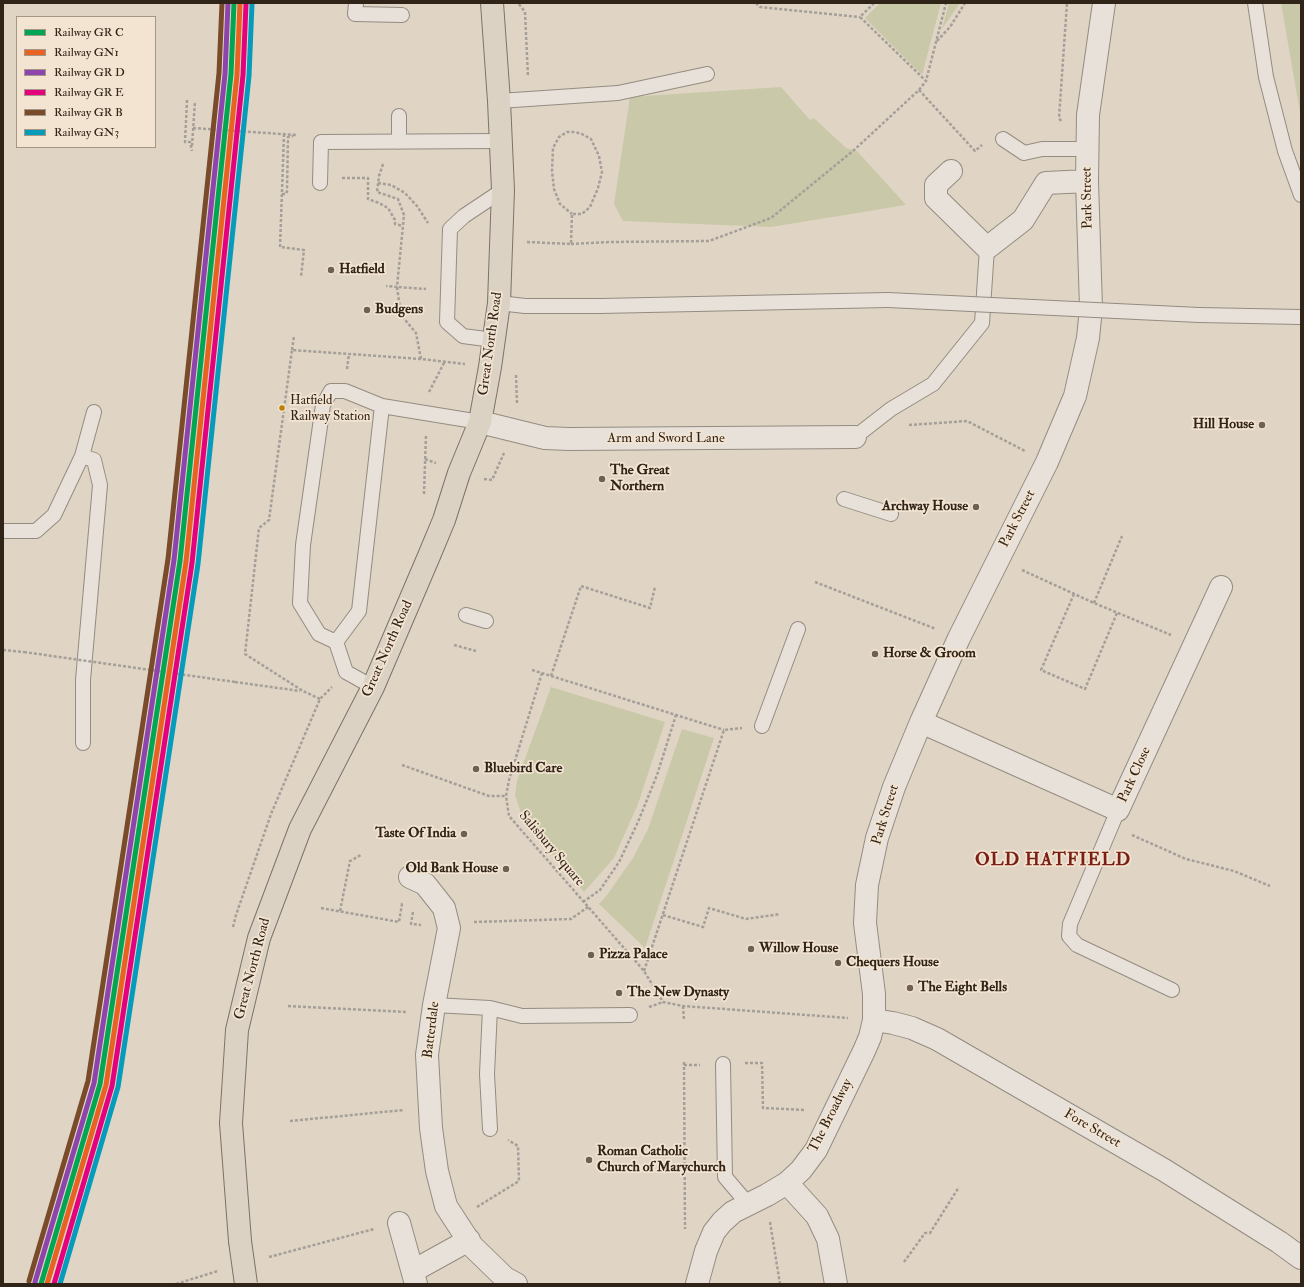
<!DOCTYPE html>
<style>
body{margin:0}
#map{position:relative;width:1304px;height:1287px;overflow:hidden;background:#e0d5c5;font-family:"IM FELL Double Pica",serif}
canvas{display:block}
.frame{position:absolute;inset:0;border:4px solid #302317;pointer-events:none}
.legend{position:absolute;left:16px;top:16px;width:140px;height:132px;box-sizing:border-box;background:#f3e4d2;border:1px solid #a59787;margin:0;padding:5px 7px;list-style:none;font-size:12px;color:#302317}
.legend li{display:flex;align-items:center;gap:8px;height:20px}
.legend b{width:20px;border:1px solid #a59787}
</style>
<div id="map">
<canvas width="1304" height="1287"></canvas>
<div class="frame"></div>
<ul class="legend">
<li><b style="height:5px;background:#00a651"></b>Railway GR C</li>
<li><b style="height:5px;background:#e86221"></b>Railway GN1</li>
<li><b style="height:5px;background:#8e44ad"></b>Railway GR D</li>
<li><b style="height:5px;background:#e5007d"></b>Railway GR E</li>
<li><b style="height:5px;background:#7a4b2a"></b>Railway GR B</li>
<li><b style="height:5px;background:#059cbc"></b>Railway GN3</li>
</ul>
</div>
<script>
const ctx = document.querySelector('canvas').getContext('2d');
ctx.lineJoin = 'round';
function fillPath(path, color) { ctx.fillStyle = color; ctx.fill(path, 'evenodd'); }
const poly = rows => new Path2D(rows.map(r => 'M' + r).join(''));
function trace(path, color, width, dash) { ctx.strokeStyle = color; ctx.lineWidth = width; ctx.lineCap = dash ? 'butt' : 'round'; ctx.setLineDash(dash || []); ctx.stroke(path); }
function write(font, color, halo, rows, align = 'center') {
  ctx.font = font + ' "IM FELL Double Pica",serif'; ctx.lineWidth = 3.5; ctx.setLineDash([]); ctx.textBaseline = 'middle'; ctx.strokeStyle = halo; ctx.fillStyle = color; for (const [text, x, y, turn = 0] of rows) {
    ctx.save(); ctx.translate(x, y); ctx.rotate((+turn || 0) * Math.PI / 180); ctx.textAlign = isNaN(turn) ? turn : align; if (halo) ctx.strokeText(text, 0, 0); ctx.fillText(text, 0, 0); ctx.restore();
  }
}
fillPath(poly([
 [880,3,941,3,922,75,865,18],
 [949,3,960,3,942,29],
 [1281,3,1301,3,1301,118],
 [781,87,810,120,814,118,846,148,857,151,906,205,771,227,623,221,614,204,630,97],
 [551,687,665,722,638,804,614,858,584,892,522,816,515,795,517,781],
 [682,729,714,738,645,948,599,904,607,895,633,858,648,829]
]), '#c9c8a8');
const lane = poly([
 [356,3,355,14,402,15],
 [1255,3,1266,77,1285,151,1301,195],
 [499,101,618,93,707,74],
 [399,116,399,142],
 [1003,139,1024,153,1042,149,1087,149],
 [320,183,321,142,500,141],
 [499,303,525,306,600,306,888,300],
 [1199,315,1301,317],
 [493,340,463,336,447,322,450,229,464,216,503,190],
 [855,437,891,409,933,384,982,323,987,248],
 [82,456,94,460,100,485,83,680,83,743],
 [844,499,891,514],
 [3,531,36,531,54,515,82,456,94,412],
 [466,615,486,621],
 [336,642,359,611,382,406],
 [373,687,346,672,336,642,319,634,300,603,303,545,323,405,331,391,345,391,382,406,480,422],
 [762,726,798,629],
 [1118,810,1070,924,1069,936,1077,945,1172,990],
 [434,1005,490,1008,522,1016,630,1015],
 [490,1008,487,1074,490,1129],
 [723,1064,725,1177,748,1204]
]);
const street = poly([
 [951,171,936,185,936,198,987,248,1023,220,1046,183,1087,181],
 [480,422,545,438,569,439,855,437],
 [921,722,1118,810,1221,587],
 [410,877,425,884,444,908,449,928,434,1005,427,1055,431,1128,437,1171,446,1206,472,1246,505,1278,516,1284],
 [874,1020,893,1023,912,1028,937,1039,1164,1170,1279,1242,1301,1258],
 [787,1183,817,1216,828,1239,836,1284],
 [399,1223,416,1284],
 [413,1271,469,1240],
 [697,1284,706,1251,714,1232,722,1222,733,1212,767,1195,787,1183,801,1170,816,1150,864,1051,870,1037,874,1020,874,994,865,923,867,885,877,838,894,787,921,722,959,638,1047,462,1075,396,1088,338,1091,308,1087,181,1088,115,1104,3]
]);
const primary = poly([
 [240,1241,231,1123,237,1030,259,938,300,829,373,687,429,556,444,520,459,473,480,422,490,367,499,303,503,190,499,101,492,3]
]);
trace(lane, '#948c81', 16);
trace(street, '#948c81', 24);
trace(primary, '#7b736a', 24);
trace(poly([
 [756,3,760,7,860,17],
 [874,3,860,17,926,81,946,3],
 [519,4,525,12,528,77],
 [937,41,950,27,965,3],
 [919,90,975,151,982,145],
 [187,100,185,142,190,142,192,151],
 [1061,121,1059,118,1067,3],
 [193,128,296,135],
 [284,134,280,247,304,250,301,277],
 [192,146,195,101],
 [383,164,379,176,377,192,398,199,404,215,397,287,386,286],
 [342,178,368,178,368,199,379,203,388,208,395,220,395,224,403,226],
 [378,183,391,185,405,193,417,206,428,223],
 [282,194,286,194,287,191,288,137,293,136],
 [527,242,571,244,572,214,582,214,590,207,598,188,602,172,599,156,591,139,582,134,575,132,567,132,559,137,553,148,552,171,554,189,560,204,572,214],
 [571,244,610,242,709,241,771,218,854,150,919,90,926,81],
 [292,350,294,336],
 [421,359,416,333,401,315,397,287,426,289],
 [347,369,349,354],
 [516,375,517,404],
 [429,392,445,361],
 [909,425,967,421,1025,451],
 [425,459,436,463],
 [484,479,492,480,504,453],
 [424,494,426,435],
 [1022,570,1094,603,1171,635],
 [815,582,936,629],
 [1074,594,1041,670,1085,689,1117,613],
 [1094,603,1122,536],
 [454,645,476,651],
 [3,650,24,652],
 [532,670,724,730],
 [542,673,509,780,506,796,509,816,644,971,663,1002,683,1006,848,1018],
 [551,676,581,586,650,608,655,587],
 [235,682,300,691],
 [320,699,303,691,245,654,259,528,269,520,292,350,421,359,465,364],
 [402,765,489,796,506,796],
 [1132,835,1186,859,1234,871,1270,886],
 [583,902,600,890,619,862,638,822,657,775,676,715],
 [321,908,399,922,402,904,404,904],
 [340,911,350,861,361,855],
 [413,912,411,924,421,925],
 [663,915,703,927,709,908,746,919,780,914],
 [474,922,571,919,588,907],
 [233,927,236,915,271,814,320,699,332,687],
 [644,971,724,730,742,728],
 [288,1006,407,1012],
 [683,1006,684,1020],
 [649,1007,663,1002],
 [684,1062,685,1229],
 [745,1063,762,1063,763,1108,806,1110],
 [684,1065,700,1065],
 [290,1121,404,1110],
 [477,1207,519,1181,518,1146,508,1140],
 [770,1222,780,1284],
 [269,1257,374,1229],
 [904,1262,925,1233,930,1233,959,1187],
 [176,1284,218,1271]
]), '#a59f99', 2.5, [3, 2]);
trace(lane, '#e7e1d9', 14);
trace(street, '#e7e1d9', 22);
trace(primary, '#dbd2c4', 22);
const laneBridge = poly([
 [888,300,1199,315]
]);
const primaryBridge = poly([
 [240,1241,246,1284]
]);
trace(laneBridge, '#948c81', 16, []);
trace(primaryBridge, '#7b736a', 24, []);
trace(poly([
 [24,652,235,682]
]), '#a59f99', 2.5, [3, 2]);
trace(laneBridge, '#e7e1d9', 14);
trace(primaryBridge, '#dbd2c4', 22);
trace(poly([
 [41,1284,100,1084,180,561,231,74,234,3]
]), '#00a651', 5);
trace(poly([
 [47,1284,106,1085,186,562,237,75,240,3]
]), '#e86221', 5);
trace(poly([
 [35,1282,94,1083,174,560,225,74,228,3]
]), '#8e44ad', 5);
trace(poly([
 [54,1284,112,1086,192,563,243,75,246,4]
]), '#e5007d', 5);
trace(poly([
 [29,1281,88,1081,168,559,219,73,222,3]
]), '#7a4b2a', 5);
trace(poly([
 [60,1284,118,1087,198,564,249,76,252,4]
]), '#059cbc', 5);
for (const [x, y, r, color] of [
 [331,270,4,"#6e6154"],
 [367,310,4,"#6e6154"],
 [282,408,3.5,"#bb7f07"],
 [1262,425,4,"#6e6154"],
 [602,479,4,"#6e6154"],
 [976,507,4,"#6e6154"],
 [875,654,4,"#6e6154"],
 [476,769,4,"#6e6154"],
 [464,834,4,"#6e6154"],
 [506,869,4,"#6e6154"],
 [751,949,4,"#6e6154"],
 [591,955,4,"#6e6154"],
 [838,963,4,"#6e6154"],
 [910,988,4,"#6e6154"],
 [619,993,4,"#6e6154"],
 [589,1160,4,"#6e6154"]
]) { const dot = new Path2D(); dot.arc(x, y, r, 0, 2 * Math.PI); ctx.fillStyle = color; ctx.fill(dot); trace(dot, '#f3e4d2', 1.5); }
write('13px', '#302317', '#f3e4d2', [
 ["Hatfield",290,401],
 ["Railway Station",290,417]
], 'left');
write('14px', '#302317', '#f3e4d2', [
 ["Park Street",1088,198,-91],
 ["Great North Road",491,344,-82],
 ["Arm and Sword Lane",666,439],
 ["Park Street",1018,519,-63],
 ["Great North Road",388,649,-66],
 ["Park Close",1135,775,-65],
 ["Park Street",886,815,-73],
 ["Salisbury Square",551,849,50],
 ["Great North Road",253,969,-75],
 ["Batterdale",432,1030,-83],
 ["The Broadway",831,1116,-63],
 ["Fore Street",1092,1129,30]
]);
write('bold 14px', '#302317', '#f3e4d2', [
 ["Hatfield",339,270],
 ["Budgens",375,310],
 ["Hill House",1254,425,"right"],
 ["The Great",610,471],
 ["Northern",610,487],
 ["Archway House",968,507,"right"],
 ["Horse & Groom",883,654],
 ["Bluebird Care",484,769],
 ["Taste Of India",456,834,"right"],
 ["Old Bank House",498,869,"right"],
 ["Willow House",759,949],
 ["Pizza Palace",599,955],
 ["Chequers House",846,963],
 ["The Eight Bells",918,988],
 ["The New Dynasty",627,993],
 ["Roman Catholic",597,1152],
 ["Church of Marychurch",597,1168]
], 'left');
ctx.letterSpacing = '1px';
write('bold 18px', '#7a1f14', '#f3e4d2', [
 ["OLD HATFIELD",1053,861]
]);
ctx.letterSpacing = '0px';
</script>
